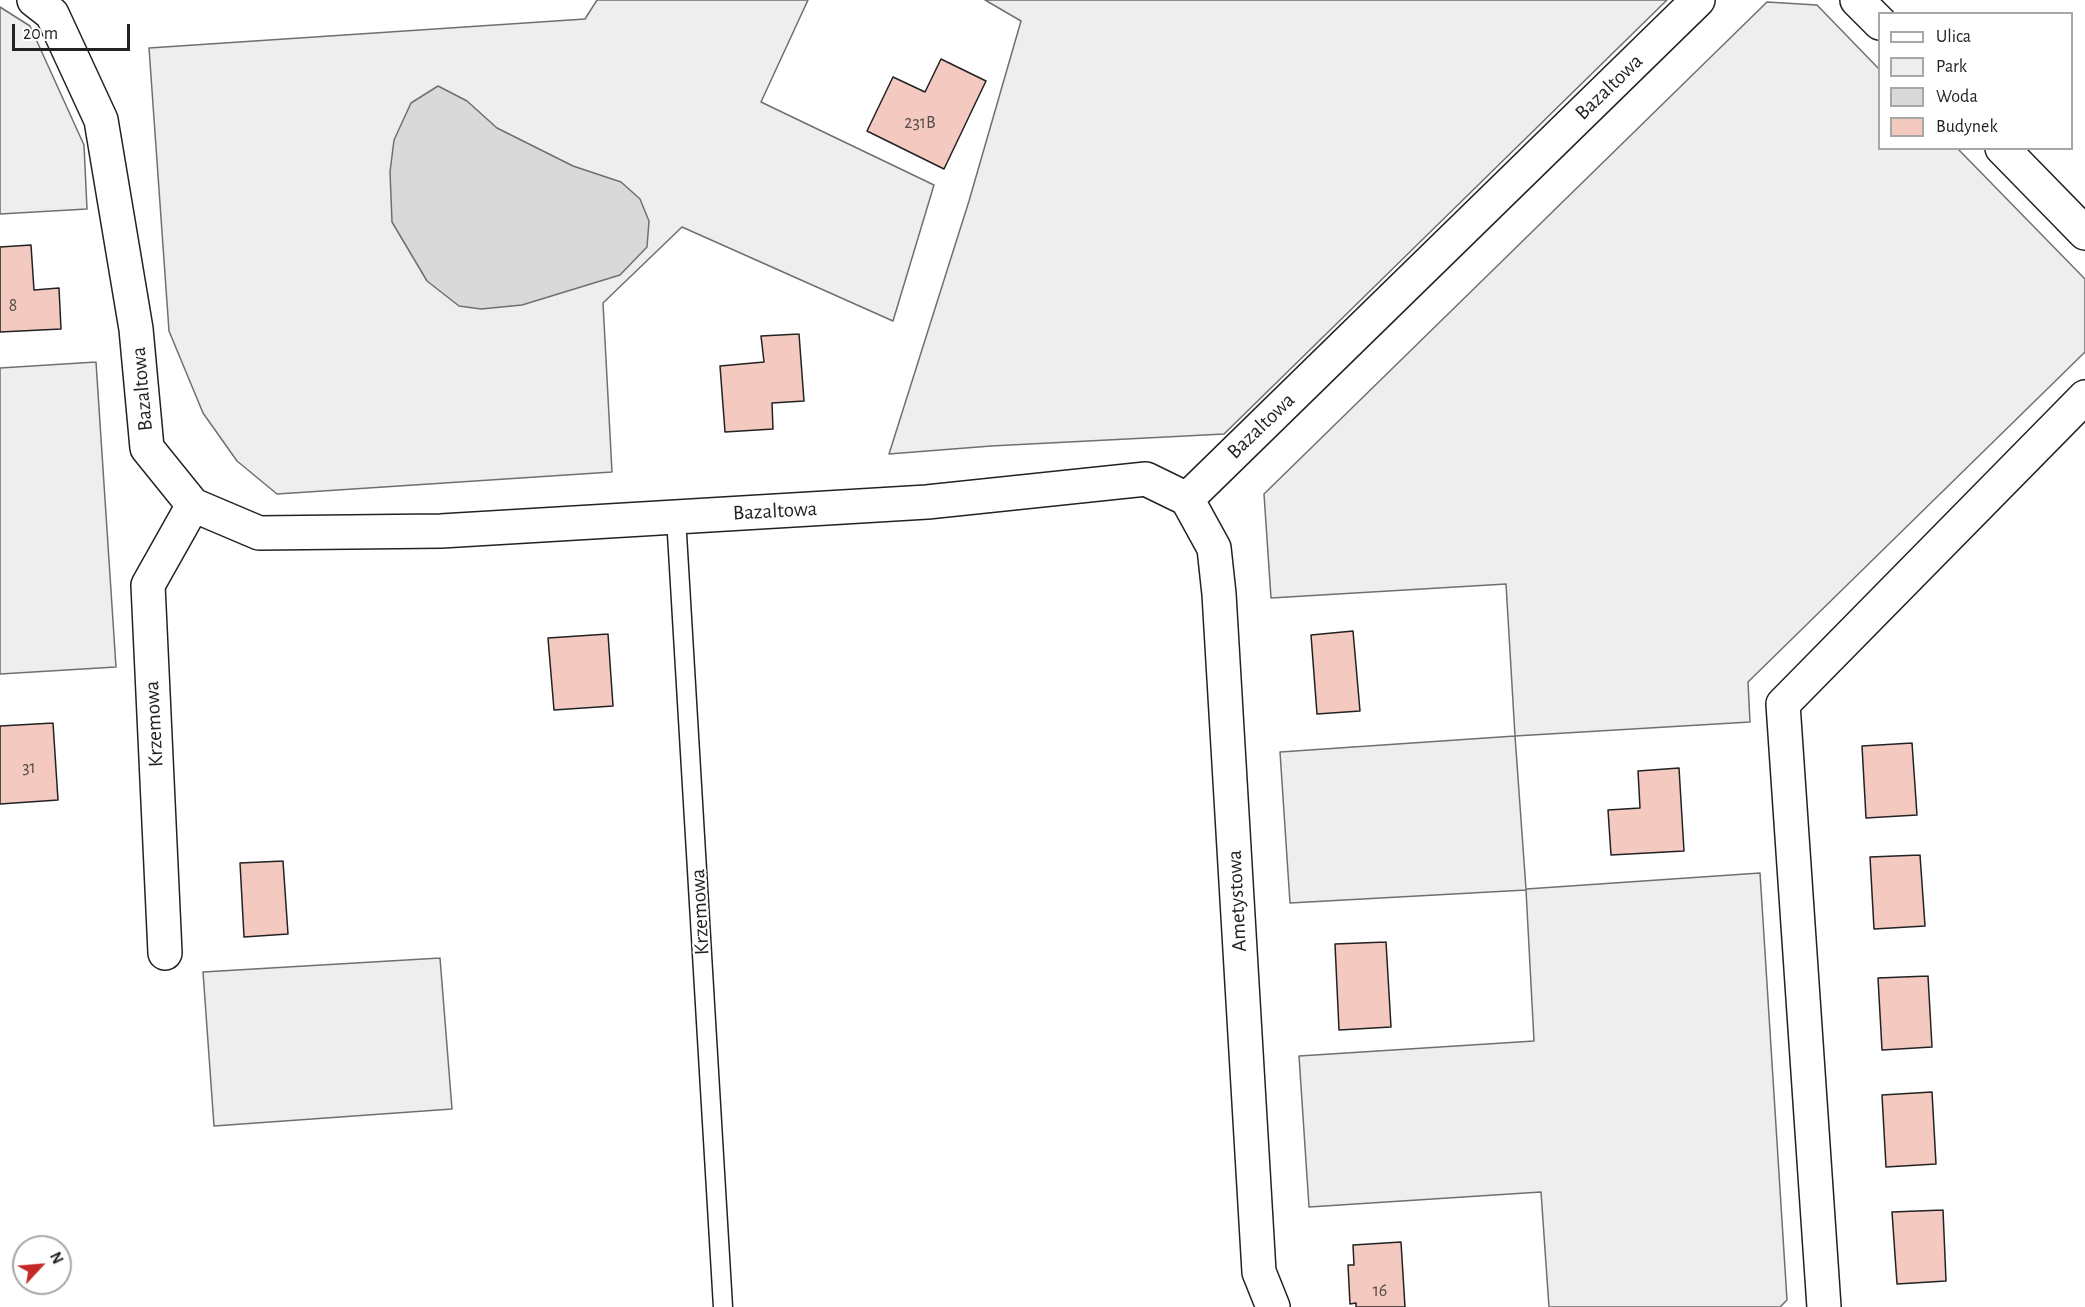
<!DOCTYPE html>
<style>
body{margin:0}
#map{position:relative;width:2085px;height:1307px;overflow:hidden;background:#fff;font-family:"Alegreya Sans",sans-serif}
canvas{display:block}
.legend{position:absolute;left:1878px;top:12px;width:195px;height:138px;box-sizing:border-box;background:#fff;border:2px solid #a7a7a7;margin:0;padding:8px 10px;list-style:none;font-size:18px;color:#222}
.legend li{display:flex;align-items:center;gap:12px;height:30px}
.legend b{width:30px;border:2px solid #a7a7a7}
.north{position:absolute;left:12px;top:1235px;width:60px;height:60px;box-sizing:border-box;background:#fff;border:2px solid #a7a7a7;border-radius:50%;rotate:64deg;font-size:16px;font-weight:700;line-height:24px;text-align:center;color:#222}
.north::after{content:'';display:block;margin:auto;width:21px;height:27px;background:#c62828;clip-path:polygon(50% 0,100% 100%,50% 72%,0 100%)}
.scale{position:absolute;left:12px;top:24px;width:118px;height:27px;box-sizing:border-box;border:3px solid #222;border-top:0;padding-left:8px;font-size:18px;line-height:21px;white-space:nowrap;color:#222;-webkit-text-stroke:4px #fff;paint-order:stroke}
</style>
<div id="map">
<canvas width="2085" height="1307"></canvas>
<ul class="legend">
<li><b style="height:8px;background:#fff"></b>Ulica</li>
<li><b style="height:16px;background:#eee"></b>Park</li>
<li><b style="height:16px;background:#d9d9d9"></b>Woda</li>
<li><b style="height:16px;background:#f3c9c0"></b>Budynek</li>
</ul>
<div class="north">N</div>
<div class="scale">20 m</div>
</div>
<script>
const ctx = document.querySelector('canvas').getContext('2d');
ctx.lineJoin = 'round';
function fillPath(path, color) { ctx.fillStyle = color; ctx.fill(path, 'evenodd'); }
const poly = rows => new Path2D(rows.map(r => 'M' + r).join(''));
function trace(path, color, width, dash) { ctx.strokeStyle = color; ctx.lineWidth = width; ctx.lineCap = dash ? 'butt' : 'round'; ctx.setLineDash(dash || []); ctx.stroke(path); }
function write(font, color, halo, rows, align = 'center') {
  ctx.font = font + ' "Alegreya Sans",sans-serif'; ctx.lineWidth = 4.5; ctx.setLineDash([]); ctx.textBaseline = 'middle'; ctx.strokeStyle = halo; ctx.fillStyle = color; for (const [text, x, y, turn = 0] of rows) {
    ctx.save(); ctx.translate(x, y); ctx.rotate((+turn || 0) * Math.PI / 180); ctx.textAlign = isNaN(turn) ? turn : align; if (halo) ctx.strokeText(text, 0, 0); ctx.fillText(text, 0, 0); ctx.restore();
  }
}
const green = poly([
 [597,0,808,0,761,102,934,185,893,321,682,227,603,303,612,472,277,494,237,461,203,413,169,331,149,48,585,19,597,0],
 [985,0,1667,0,1224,434,991,446,889,454,969,201,1021,21,985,0],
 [1767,2,1817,5,1879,69,1880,148,1958,149,2085,279,2085,352,1748,682,1750,722,1515,736,1526,889,1760,873,1787,1300,1780,1307,1549,1307,1541,1192,1309,1207,1299,1056,1534,1041,1526,890,1290,903,1280,752,1515,736,1506,584,1271,598,1264,494,1767,2],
 [0,7,30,26,84,145,87,209,0,214,0,7],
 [96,362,116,667,0,674,0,368,96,362],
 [440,958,452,1109,214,1126,203,972,440,958]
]);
fillPath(green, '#eee');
trace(green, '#6f6f6f', 1.5);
const water = poly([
 [438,86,467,101,497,128,573,166,621,182,640,199,649,221,647,247,620,275,522,305,481,309,459,306,427,281,392,222,390,172,394,140,411,103,438,86]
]);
fillPath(water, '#d9d9d9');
trace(water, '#6f6f6f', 1.5);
const building = poly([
 [941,59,986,81,944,169,867,131,893,77,925,92,941,59],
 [31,245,34,290,59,288,61,329,0,332,0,247,31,245],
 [799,334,804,401,772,403,773,429,725,432,720,366,764,362,761,336,799,334],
 [1353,631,1360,711,1317,714,1311,635,1353,631],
 [608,634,613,706,554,710,548,638,608,634],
 [53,723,58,800,0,804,0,726,53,723],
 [1912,743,1917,815,1866,818,1862,746,1912,743],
 [1679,768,1684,851,1611,855,1608,810,1640,808,1638,771,1679,768],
 [1920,855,1925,926,1874,929,1870,857,1920,855],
 [283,861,288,934,244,937,240,863,283,861],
 [1386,942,1391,1027,1339,1030,1335,944,1386,942],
 [1928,976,1932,1047,1882,1050,1878,978,1928,976],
 [1932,1092,1936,1164,1886,1167,1882,1095,1932,1092],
 [1943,1210,1946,1281,1897,1284,1892,1212,1943,1210],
 [1401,1242,1405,1307,1356,1307,1356,1303,1350,1304,1348,1265,1354,1265,1353,1245,1401,1242]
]);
fillPath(building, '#f3c9c0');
trace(building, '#222', 1.5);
const lane = poly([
 [676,517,723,1307]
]);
const street = poly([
 [34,0,52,14,101,120,136,329,147,448,193,505,259,533,441,531,927,502,1146,479,1187,499,1698,0],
 [1857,0,1880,23],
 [2002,148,2085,233],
 [1187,499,1214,548,1219,594,1259,1272,1273,1307],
 [165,953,148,585,193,505],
 [1824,1307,1783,704,2085,397]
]);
trace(lane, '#222', 21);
trace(street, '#222', 36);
trace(lane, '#fff', 18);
trace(street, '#fff', 33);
write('18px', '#564c4a', null, [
 ["231B",920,123],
 ["8",13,306],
 ["31",29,768],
 ["16",1380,1291]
]);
write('21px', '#222', '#fff', [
 ["Bazaltowa",1609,87,-44],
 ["Bazaltowa",142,389,-95],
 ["Bazaltowa",1261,426,-44],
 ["Bazaltowa",775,511,-3],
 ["Krzemowa",154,724,-93],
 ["Ametystowa",1237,901,-93],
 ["Krzemowa",700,912,-93]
]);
</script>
